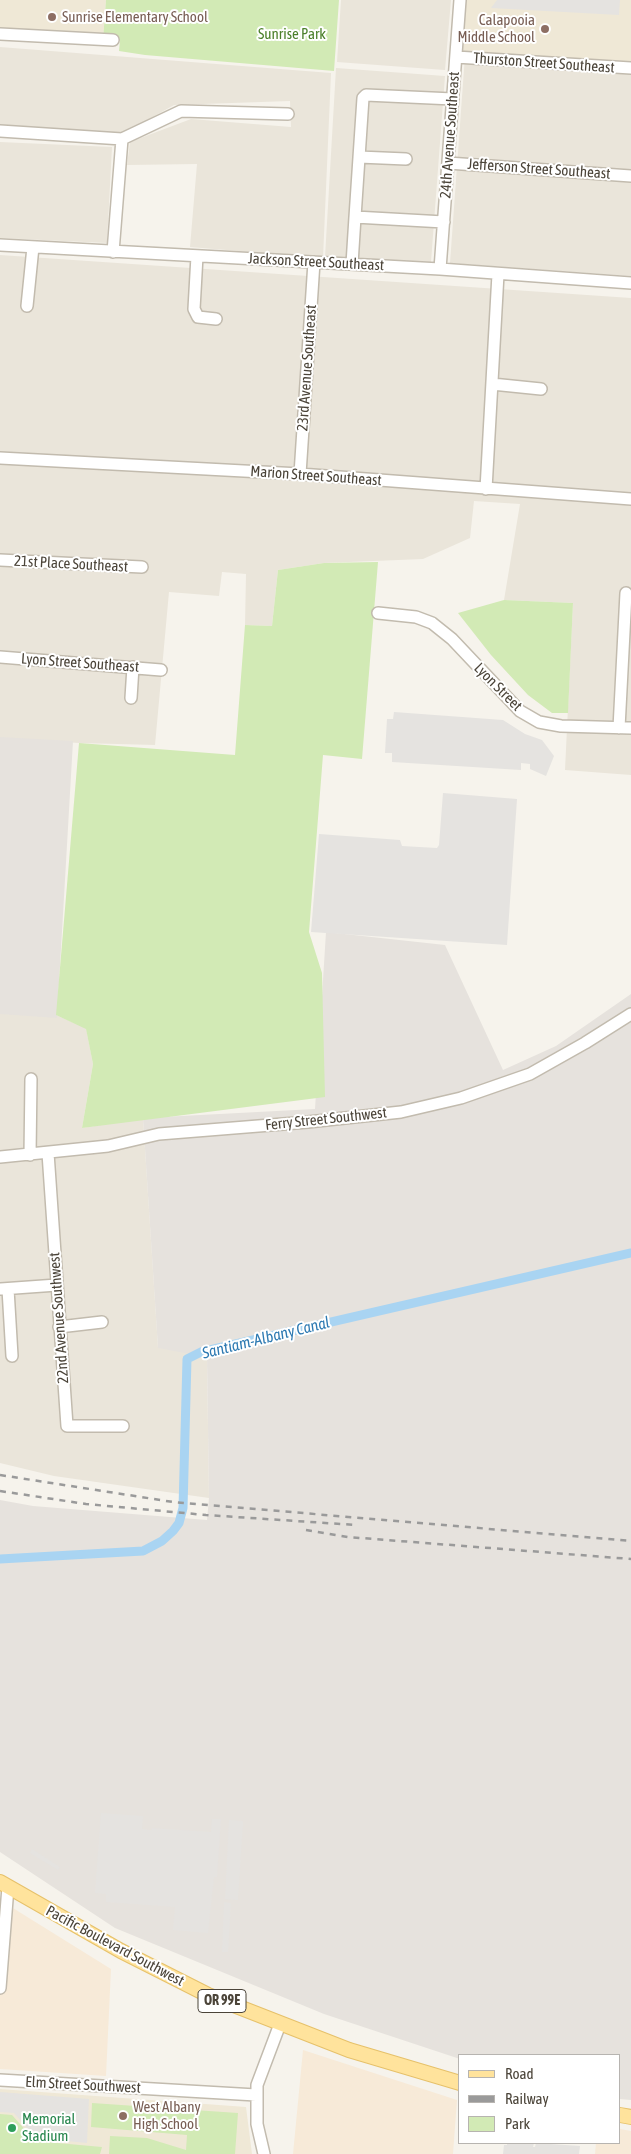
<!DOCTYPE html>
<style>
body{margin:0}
#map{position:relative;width:631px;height:2154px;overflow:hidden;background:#f6f3ec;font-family:"Asap Condensed",sans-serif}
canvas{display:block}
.legend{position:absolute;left:458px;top:2054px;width:162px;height:90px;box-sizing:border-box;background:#fff;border:1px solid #b7b4b0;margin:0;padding:6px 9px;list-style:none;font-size:15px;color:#4b4439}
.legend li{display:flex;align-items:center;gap:10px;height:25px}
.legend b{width:25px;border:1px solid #b7b4b0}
</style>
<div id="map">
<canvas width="631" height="2154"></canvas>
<ul class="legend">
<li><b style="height:6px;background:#ffe39c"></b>Road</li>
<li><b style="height:6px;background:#9a9a9a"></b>Railway</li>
<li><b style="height:14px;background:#d2eab5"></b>Park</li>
</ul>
</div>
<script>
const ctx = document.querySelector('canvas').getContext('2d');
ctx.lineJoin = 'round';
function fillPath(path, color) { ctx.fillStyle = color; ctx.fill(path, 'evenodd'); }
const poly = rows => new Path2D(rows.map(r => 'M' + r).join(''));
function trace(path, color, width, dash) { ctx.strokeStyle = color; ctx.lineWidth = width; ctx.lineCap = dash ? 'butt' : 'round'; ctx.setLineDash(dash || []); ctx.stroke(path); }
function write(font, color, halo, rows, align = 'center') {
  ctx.font = font + ' "Asap Condensed",sans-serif'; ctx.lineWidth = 4; ctx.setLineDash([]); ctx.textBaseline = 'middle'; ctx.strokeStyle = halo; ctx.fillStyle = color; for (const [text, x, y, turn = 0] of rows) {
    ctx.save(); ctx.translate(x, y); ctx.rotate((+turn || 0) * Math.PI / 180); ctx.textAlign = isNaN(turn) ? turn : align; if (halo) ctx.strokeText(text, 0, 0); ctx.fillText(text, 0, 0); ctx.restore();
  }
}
fillPath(poly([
 [341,0,451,0,445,70,337,62],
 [469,0,631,0,631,276,450,263],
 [0,47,331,73,323,258,190,247,197,164,127,165,130,142,191,119,291,127,290,101,174,105,119,136,0,131],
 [336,68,445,76,431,262,325,257],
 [0,142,112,147,107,243,0,238],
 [0,255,631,298,631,775,565,770,573,603,504,600,520,504,474,501,470,538,423,559,324,563,278,570,272,626,245,625,246,574,222,572,219,596,169,592,155,745,79,743,0,738],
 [0,1012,56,1015,86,1028,93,1064,82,1128,143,1118,158,1347,207,1356,209,1498,54,1476,0,1463]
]), '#eae5da');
fillPath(poly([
 [0,1900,111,1969,106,2076,0,2069],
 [303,2050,457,2100,453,2154,293,2154],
 [620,2129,631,2131,631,2154,595,2154,596,2143,620,2143]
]), '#f7ead8');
fillPath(poly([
 [0,737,73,741,57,1018,0,1014],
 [326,932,445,945,503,1070,556,1046,631,994,631,2100,620,2099,620,2055,460,2055,460,2059,324,2014,115,1928,0,1852,0,1500,33,1506,207,1520,209,1498,207,1357,158,1348,143,1118,315,1109]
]), '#e6e2dd');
fillPath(poly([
 [0,0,106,0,103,40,0,34],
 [460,0,631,0,631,69,456,57],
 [0,2089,246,2107,252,2154,0,2154]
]), '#efe8d6');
fillPath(poly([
 [106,0,339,0,334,71,145,55,119,51,120,40,103,40],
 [378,562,362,759,323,755,309,932,322,973,325,1097,82,1128,93,1064,86,1029,56,1015,79,743,235,755,245,625,272,626,278,570,324,563],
 [504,600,573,603,568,713,552,713,528,695,491,655,458,613],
 [92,2103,238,2113,235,2154,109,2154,110,2136,147,2138,186,2150,187,2135,91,2127],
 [0,2114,12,2115,35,2141,102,2147,100,2154,0,2154]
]), '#d2eab5');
fillPath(poly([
 [497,0,620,0,619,15,491,8],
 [394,712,503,720,525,734,542,740,554,756,546,776,530,769,530,764,521,763,521,770,392,762,392,753,385,753,387,719,393,719],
 [443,793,517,799,507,945,311,932,319,834,400,840,402,846,437,848,439,845],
 [101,1813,143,1816,142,1829,152,1830,152,1828,211,1832,212,1819,221,1819,217,1877,214,1877,208,1933,173,1930,175,1907,106,1902,106,1894,95,1893],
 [229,1820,243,1821,238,1900,225,1899],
 [32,1849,60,1867,58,1870,30,1853],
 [224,1902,231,1903,228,1952,222,1952],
 [0,2092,89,2099,87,2143,36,2138,14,2113,0,2112],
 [507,2143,534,2143,533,2147,535,2147,536,2143,580,2146,579,2154,503,2154,504,2145,507,2145]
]), '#e5e3e0');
trace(poly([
 [0,1559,143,1551,162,1541,173,1531,179,1523,183,1508,187,1359,201,1352,631,1253]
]), '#a9d4f2', 9);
const minor = poly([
 [0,34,113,40],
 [456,57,631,68],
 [0,131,122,139,181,111,288,114],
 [359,157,406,159],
 [448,163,631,176],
 [444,222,355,217,363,98,366,95,453,99],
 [0,245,440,269,631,283],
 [113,252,122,139],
 [197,256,194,309,198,317,216,319],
 [352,264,355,217],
 [440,269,460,0],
 [27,306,33,247],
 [492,384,541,389],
 [0,458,300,474,631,499],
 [300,474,314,262],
 [486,489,498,274],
 [0,560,142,567],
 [378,613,416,617,432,623,452,639,520,711,539,722,561,726,631,728],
 [0,657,161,670],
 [131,698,133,667],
 [619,728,626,593],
 [48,1153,67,1426,123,1426],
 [30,1155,31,1079],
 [0,1157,108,1146,159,1134,308,1122,401,1112,461,1098,530,1074,585,1043,631,1014],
 [1,1289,57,1285],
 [8,1289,12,1356],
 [59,1327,102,1322],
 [0,1988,8,1887],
 [0,2080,256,2095],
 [264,2154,257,2124,257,2085,280,2024]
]);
const major = poly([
 [0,1882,121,1951,208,1995,349,2050,460,2083],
 [620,2115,631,2117]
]);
trace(minor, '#c2bbae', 14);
trace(major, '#e6c16a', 16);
trace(minor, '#fff', 11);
trace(major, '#ffe39c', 14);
trace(poly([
 [0,1475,173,1502,631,1541],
 [0,1491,86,1504,206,1515,356,1525],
 [306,1530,348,1537,631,1559]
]), '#9a9a9a', 2.5, [6, 6]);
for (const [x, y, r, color] of [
 [52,17,5,"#8d6e63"],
 [545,29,5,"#8d6e63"],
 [123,2116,5,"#8d6e63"],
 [12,2128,5,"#2e9e5b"]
]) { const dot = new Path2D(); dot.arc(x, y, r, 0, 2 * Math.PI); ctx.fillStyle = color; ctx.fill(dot); trace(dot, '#fff', 2); }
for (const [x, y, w] of [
 [222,2001,48]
]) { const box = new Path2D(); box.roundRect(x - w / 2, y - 11.5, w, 23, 4); ctx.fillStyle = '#fff'; ctx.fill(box); trace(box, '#4b4439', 1); }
write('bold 14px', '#4b4439', null, [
 ["OR 99E",222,2001]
]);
write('15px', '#785e54', '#fff', [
 ["Sunrise Elementary School",62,17],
 ["Calapooia",535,20,"right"],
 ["Middle School",535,37,"right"],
 ["West Albany",133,2107],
 ["High School",133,2124]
], 'left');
write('15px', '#4a7f2a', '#fff', [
 ["Sunrise Park",292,34]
]);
write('15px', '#4b4439', '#fff', [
 ["Thurston Street Southeast",544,63,4],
 ["24th Avenue Southeast",450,135,-86],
 ["Jefferson Street Southeast",539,169,4],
 ["Jackson Street Southeast",316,262,3],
 ["23rd Avenue Southeast",307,368,-86],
 ["Marion Street Southeast",316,476,4],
 ["21st Place Southeast",71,564,3],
 ["Lyon Street Southeast",80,663,4],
 ["Lyon Street",498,687,45],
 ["Ferry Street Southwest",326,1119,-6],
 ["22nd Avenue Southwest",59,1318,-94],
 ["Pacific Boulevard Southwest",115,1946,28],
 ["Elm Street Southwest",83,2085,3]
]);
write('15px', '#27864d', '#fff', [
 ["Memorial",22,2119],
 ["Stadium",22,2136]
], 'left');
write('italic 16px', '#2e7ab2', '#fff', [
 ["Santiam-Albany Canal",266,1338,-14]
]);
</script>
